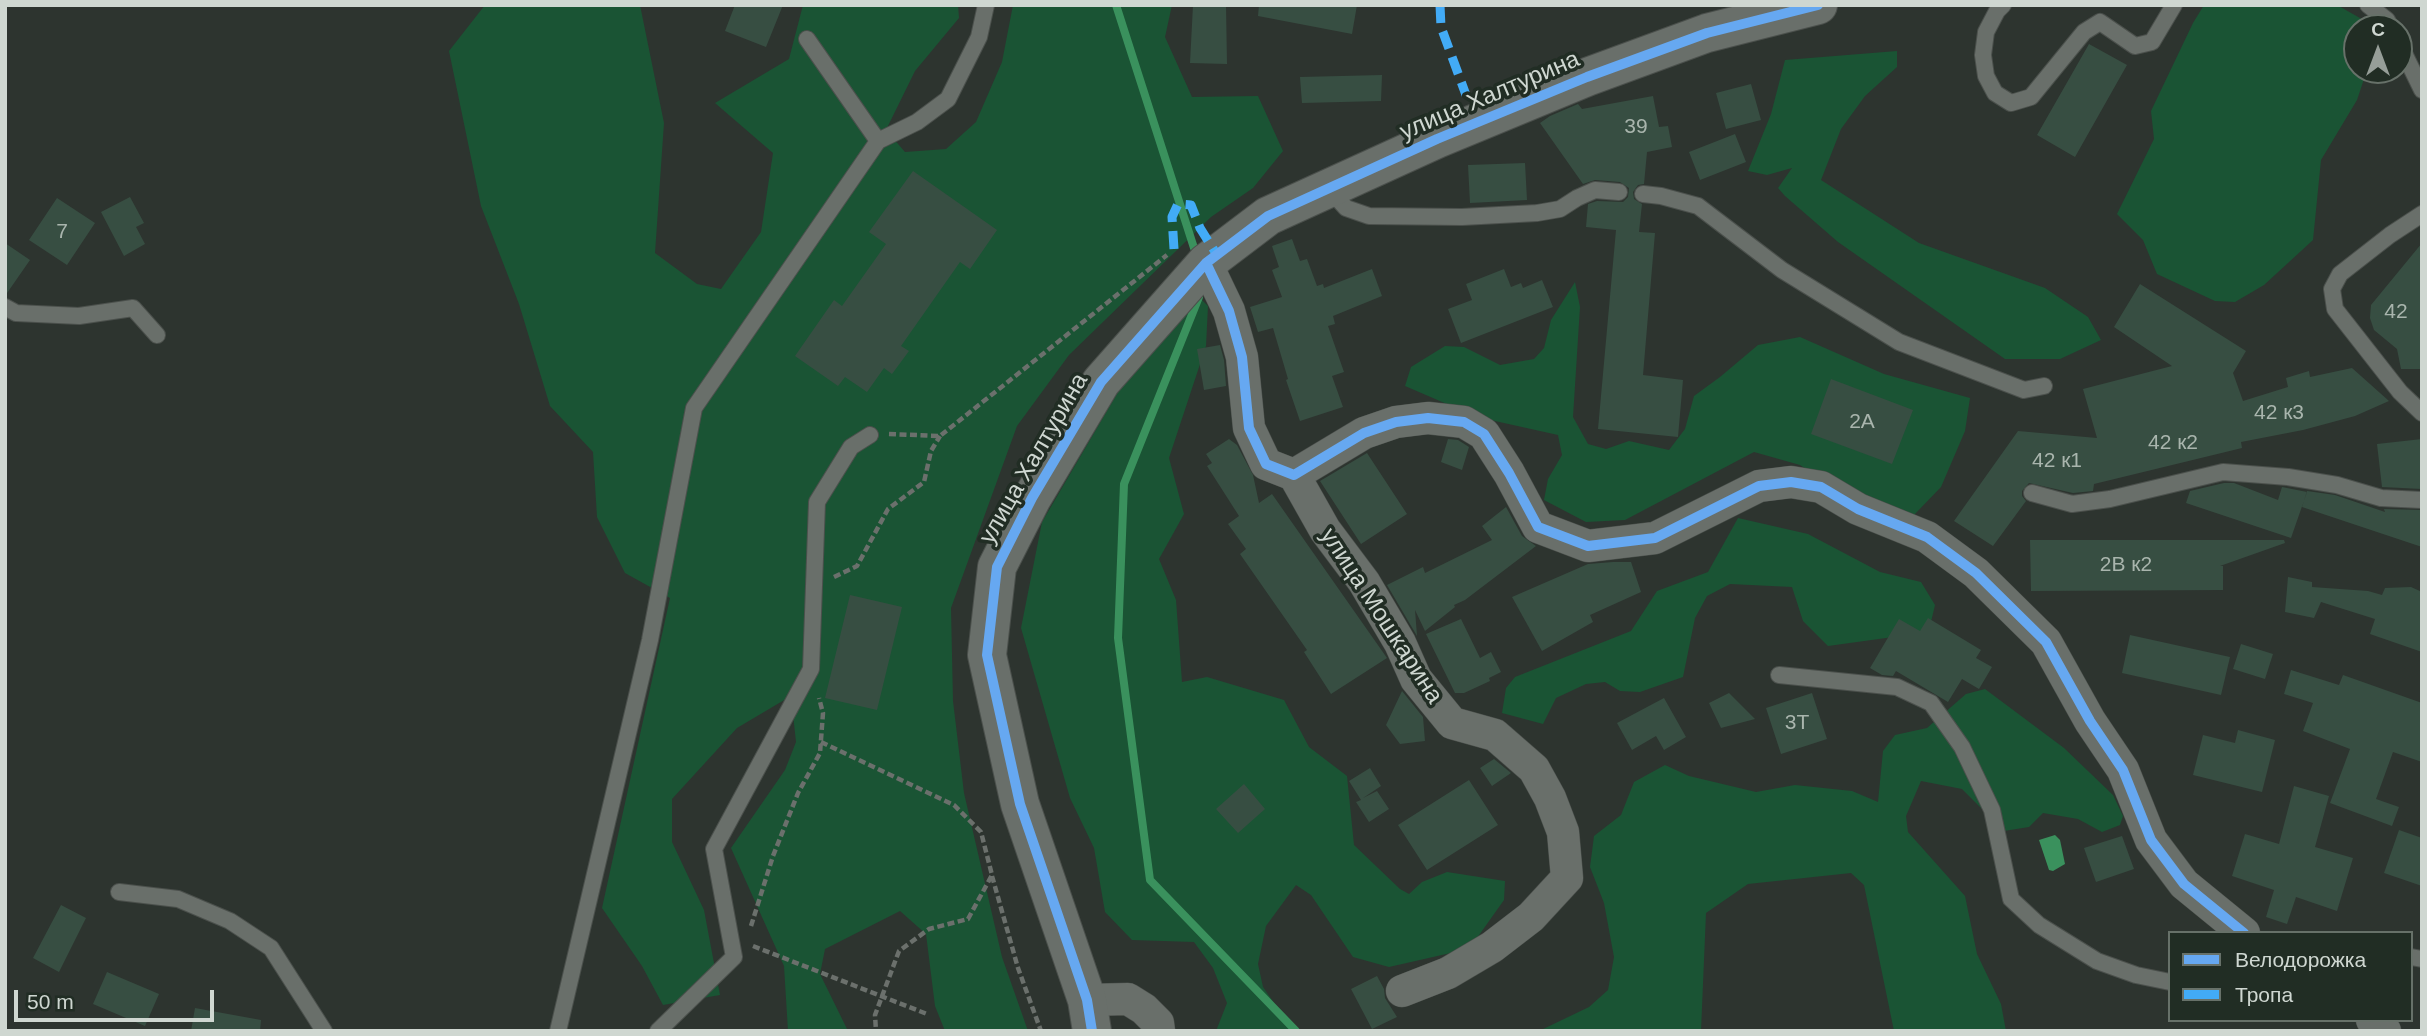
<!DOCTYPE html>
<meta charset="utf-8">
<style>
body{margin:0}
#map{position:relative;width:2427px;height:1036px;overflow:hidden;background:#2d342f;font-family:Helvetica,sans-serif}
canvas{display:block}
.frame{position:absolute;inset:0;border:7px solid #cfd7d1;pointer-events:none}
.legend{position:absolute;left:2168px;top:931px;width:245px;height:91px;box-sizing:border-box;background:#212d24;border:2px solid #677169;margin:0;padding:9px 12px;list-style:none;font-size:21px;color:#cfd7d1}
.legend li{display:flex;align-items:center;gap:14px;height:35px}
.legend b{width:35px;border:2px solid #677169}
.north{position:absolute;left:2343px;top:14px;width:70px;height:70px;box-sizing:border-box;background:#212d24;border:2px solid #677169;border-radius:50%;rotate:0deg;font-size:19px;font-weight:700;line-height:28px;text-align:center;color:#cfd7d1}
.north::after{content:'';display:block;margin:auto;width:24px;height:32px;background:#969e98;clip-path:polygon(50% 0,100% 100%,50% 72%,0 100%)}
.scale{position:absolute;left:14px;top:990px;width:200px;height:32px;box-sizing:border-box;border:4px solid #cfd7d1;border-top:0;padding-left:9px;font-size:21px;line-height:24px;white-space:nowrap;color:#cfd7d1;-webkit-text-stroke:5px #212d24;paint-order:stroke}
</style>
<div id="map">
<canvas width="2427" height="1036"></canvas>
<div class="frame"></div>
<ul class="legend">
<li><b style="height:9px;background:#66a8f1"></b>Велодорожка</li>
<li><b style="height:9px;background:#42abf6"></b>Тропа</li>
</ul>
<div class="north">С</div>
<div class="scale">50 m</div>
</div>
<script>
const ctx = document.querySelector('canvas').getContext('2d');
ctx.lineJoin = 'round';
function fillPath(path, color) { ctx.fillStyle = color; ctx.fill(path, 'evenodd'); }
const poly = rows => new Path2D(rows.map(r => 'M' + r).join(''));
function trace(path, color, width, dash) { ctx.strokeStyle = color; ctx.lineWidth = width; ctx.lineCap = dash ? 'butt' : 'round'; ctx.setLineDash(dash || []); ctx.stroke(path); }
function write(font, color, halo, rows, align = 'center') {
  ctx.font = font + ' Helvetica,sans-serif'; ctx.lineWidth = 7; ctx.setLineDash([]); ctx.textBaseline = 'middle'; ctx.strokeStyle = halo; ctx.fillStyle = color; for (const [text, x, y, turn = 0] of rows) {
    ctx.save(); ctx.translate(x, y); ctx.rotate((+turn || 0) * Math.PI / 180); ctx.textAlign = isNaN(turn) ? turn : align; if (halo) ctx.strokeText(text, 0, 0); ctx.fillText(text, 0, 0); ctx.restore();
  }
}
fillPath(poly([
 [485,5,640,5,664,123,655,253,697,284,721,289,761,232,773,153,715,103,789,59,803,5,958,5,959,18,915,71,886,130,905,152,946,149,976,122,1002,62,1013,5,1172,5,1165,37,1192,97,1258,96,1283,151,1253,188,1211,217,1069,355,1017,426,951,608,953,701,964,793,1002,957,1028,1031,945,1031,935,1006,926,934,900,911,825,949,820,974,848,1031,788,1031,784,966,731,848,785,770,796,742,791,696,737,728,672,799,672,842,704,910,720,995,663,1005,642,966,602,908,670,598,625,573,597,517,593,452,550,406,519,304,481,206,449,51],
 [2204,5,2337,5,2374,26,2357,28,2357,70,2367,70,2357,100,2321,160,2313,240,2264,285,2235,302,2215,301,2157,274,2143,240,2117,214,2154,139,2151,111,2193,23],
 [1897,51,1897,67,1865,96,1841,129,1821,180,1919,243,2045,288,2088,317,2101,340,2060,359,2005,359,1838,242,1785,196,1778,188,1792,168,1767,175,1748,171,1771,114,1785,60],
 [1575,282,1580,307,1573,417,1588,444,1606,449,1629,441,1669,450,1685,429,1694,396,1720,377,1758,345,1800,337,1884,374,1970,398,1965,431,1941,487,1914,515,1871,512,1800,465,1754,452,1625,520,1586,522,1544,500,1548,479,1562,455,1558,435,1477,417,1405,386,1411,367,1445,346,1464,347,1500,365,1534,359,1544,348,1551,320],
 [1199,297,1208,306,1206,346,1169,458,1184,514,1159,559,1176,600,1182,682,1207,677,1284,700,1309,747,1347,776,1354,845,1400,889,1409,894,1422,882,1447,872,1505,881,1504,900,1477,938,1455,952,1389,967,1353,957,1311,895,1296,885,1266,926,1258,964,1263,987,1288,1023,1299,1031,1216,1031,1227,1003,1213,968,1194,942,1132,940,1105,912,1094,848,1070,798,1021,628,1042,522,1132,368],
 [1738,518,1808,534,1880,572,1921,582,1935,605,1930,626,1915,634,1828,646,1803,621,1792,587,1730,584,1707,596,1695,618,1683,677,1640,692,1620,691,1605,682,1586,684,1556,698,1543,724,1502,713,1506,688,1515,677,1631,631,1657,591,1708,572],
 [1985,689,2064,748,2113,795,2123,816,2120,825,2102,832,2078,819,2043,813,2029,827,2004,831,1962,789,1921,781,1906,816,1908,832,1965,896,1977,954,2001,1004,2006,1031,1894,1031,1864,885,1851,873,1748,884,1706,913,1701,1031,1539,1031,1589,1007,1608,990,1614,957,1604,903,1590,867,1594,836,1621,815,1634,782,1665,765,1689,776,1756,792,1795,785,1852,791,1878,802,1883,751,1895,735,1927,728,1966,694]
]), '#1a5434');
fillPath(poly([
 [2055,835,2060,840,2065,864,2053,871,2049,870,2039,840]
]), '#3a915d');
trace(poly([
 [1116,5,1194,248],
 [1199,297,1124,484,1118,638,1150,880,1296,1031]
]), '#3a915d', 8);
fillPath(poly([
 [735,5,783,5,766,47,725,31],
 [1193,5,1226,5,1227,64,1190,63],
 [1259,5,1357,5,1352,34,1258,16],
 [2089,44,2127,65,2075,157,2037,135],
 [1382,75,1381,101,1302,103,1300,77],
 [1751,84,1761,120,1726,129,1716,93],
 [1653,96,1659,127,1668,126,1672,147,1647,152,1644,184,1638,185,1633,192,1634,199,1642,204,1639,232,1655,233,1643,375,1683,380,1678,437,1598,429,1616,230,1586,227,1588,204,1597,201,1623,202,1628,197,1629,188,1620,182,1595,180,1583,184,1540,123,1550,116,1578,104,1582,109],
 [1735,134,1746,162,1700,180,1689,152],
 [1525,163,1527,200,1470,203,1468,165],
 [913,171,997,230,970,269,960,262,901,346,909,351,892,374,884,368,867,392,845,377,838,386,795,356,834,300,842,306,886,244,869,232],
 [130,197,144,223,136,227,145,244,124,256,101,212],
 [57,198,95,223,67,265,29,240],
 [1292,239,1300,261,1307,259,1317,286,1323,284,1324,288,1372,269,1382,296,1333,316,1335,324,1328,326,1344,372,1332,376,1343,407,1300,421,1286,380,1288,379,1273,328,1258,332,1250,307,1282,297,1272,270,1279,267,1272,246],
 [5,243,30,260,5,296],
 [2422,243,2422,369,2401,369,2397,349,2374,330,2370,318,2371,305],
 [1504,269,1511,287,1521,283,1523,288,1542,280,1553,307,1461,343,1448,309,1472,300,1466,284],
 [2140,284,2246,351,2233,373,2243,401,2288,387,2286,378,2309,371,2310,377,2352,368,2389,401,2355,416,2303,430,2241,442,2242,448,2094,484,2093,491,2073,493,2029,483,2022,491,2022,496,2026,501,1993,546,1954,521,2018,431,2097,438,2083,389,2172,366,2114,327],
 [1220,345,1224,360,1226,386,1204,390,1197,349],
 [1831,379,1913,410,1892,464,1811,434],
 [1229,439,1237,445,1253,475,1259,503,1272,494,1387,658,1331,694,1304,652,1307,650,1240,554,1246,549,1228,524,1239,516,1207,466,1212,463,1206,454],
 [1448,439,1458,440,1469,447,1462,470,1441,462],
 [2422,439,2422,489,2382,487,2377,444],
 [1367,453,1407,514,1361,544,1320,481],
 [2224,483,2234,483,2278,500,2282,487,2307,492,2291,538,2186,503,2190,491],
 [2307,491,2335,495,2385,512,2384,509,2422,510,2422,547,2302,507],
 [1506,507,1522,536,1536,546,1465,600,1454,605,1455,607,1425,631,1415,610,1417,636,1387,585,1423,567,1425,573,1492,540,1482,526],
 [2030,540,2284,540,2285,543,2220,566,2223,566,2223,590,2031,591],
 [1613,562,1631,562,1641,592,1590,615,1593,622,1542,651,1512,597,1588,564],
 [2288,577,2312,582,2312,587,2368,591,2382,595,2385,588,2411,587,2422,592,2422,652,2370,634,2375,619,2321,602,2314,618,2285,612],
 [850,595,902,607,877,710,825,698],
 [1928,618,1981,650,1976,658,1992,667,1979,689,1962,679,1948,702,1896,671,1893,676,1882,675,1870,668,1899,619,1920,631],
 [1461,619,1480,658,1491,652,1501,672,1489,678,1490,681,1464,693,1455,693,1426,634],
 [2130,635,2230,657,2221,695,2122,673],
 [2241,644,2273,654,2265,679,2233,669],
 [2291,670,2339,685,2343,675,2422,703,2422,762,2393,752,2376,799,2399,807,2392,826,2330,803,2350,749,2303,731,2313,703,2284,694],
 [1402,691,1423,717,1425,741,1400,744,1386,725],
 [1729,693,1755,719,1721,728,1709,703],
 [1812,693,1827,739,1781,754,1766,708],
 [1664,698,1686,737,1664,750,1656,736,1632,750,1617,723],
 [2238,730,2275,740,2262,792,2193,775,2203,735,2235,743],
 [1494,759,1511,773,1492,786,1480,768],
 [1370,768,1381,786,1363,798,1377,791,1389,809,1369,822,1356,802,1361,800,1349,781],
 [1469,780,1498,825,1427,870,1398,825],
 [1244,784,1265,809,1238,833,1216,809],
 [2294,786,2329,796,2315,847,2353,858,2337,911,2296,897,2287,924,2266,917,2274,890,2232,876,2245,834,2279,844],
 [2399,830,2422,838,2422,886,2384,873],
 [2122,836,2134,869,2096,882,2084,848],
 [61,905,86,918,59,972,33,958],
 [107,972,159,994,145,1026,93,1004],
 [1377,976,1384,989,1385,998,1397,1017,1372,1029,1351,989],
 [195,1008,261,1020,260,1031,191,1031]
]), '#374e42');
const service = poly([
 [2003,5,1997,11,1986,32,1983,55,1986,76,1995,93,2011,103,2031,97,2084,32,2100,22,2135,46,2152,42,2174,5],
 [2368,5,2387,20,2391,28],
 [2399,43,2422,90],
 [878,141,917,122,948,99,979,37,986,5],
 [1328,188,1346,208,1369,216,1462,217,1537,213,1560,209,1577,198,1595,190,1619,192],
 [1643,194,1661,196,1698,206,1782,270,1899,342,2024,390,2044,386],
 [2422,214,2390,235,2340,274,2332,289,2335,309,2400,392,2422,413],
 [5,307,16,313,79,316,133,308,157,335],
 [2032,493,2072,504,2110,499,2223,472,2288,477,2337,485,2381,498,2422,500],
 [1779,675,1897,687,1931,703,1962,747,1992,810,2011,899,2039,925,2097,961,2136,975,2170,982],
 [119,892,178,899,230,921,271,948,324,1031],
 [2411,957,2422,959],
 [558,1031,650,640,694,408,878,141,807,39],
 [658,1031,734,957,714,849,811,669,817,502,851,447,870,435]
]);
const minor = poly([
 [1206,263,1229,311,1242,357,1249,428,1266,464,1294,475,1364,433,1396,422,1428,418,1464,422,1484,434,1509,473,1538,527,1588,546,1655,538,1759,486,1791,482,1821,487,1858,509,1927,537,1976,573,2046,642,2090,721,2123,770,2151,840,2184,884,2244,933],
 [1294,475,1325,530,1364,582,1400,643,1416,679,1452,723,1495,735,1534,769,1550,798,1563,832,1567,878,1531,917,1492,947,1448,973,1402,991],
 [1087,1000,1128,999,1144,1009,1158,1023,1159,1031],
 [2372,1020,2385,1031]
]);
const tertiary = poly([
 [1092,1031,1087,1000,1020,804,987,655,997,567,1032,498,1101,382,1206,263,1268,216,1437,139,1587,77,1707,33,1818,5]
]);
trace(service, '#4b504c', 18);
trace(minor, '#4b504c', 33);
trace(tertiary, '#4b504c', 40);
trace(poly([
 [889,434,940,436,1167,255],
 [834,577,857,566,888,509,924,482,931,451,940,436],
 [821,742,954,805,981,832,992,875,968,919,929,929,899,951,875,1015,876,1031],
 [992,876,1018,968,1041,1031],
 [751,926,773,856,798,793,820,753,823,713,819,698],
 [753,946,927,1014]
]), '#6b706c', 4.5, [7, 3.5]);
trace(service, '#696f6a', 16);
trace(minor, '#696f6a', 32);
trace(tertiary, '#696f6a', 38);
trace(poly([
 [1440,5,1441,27,1466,95],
 [1174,249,1172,217,1178,204,1191,205,1200,228,1217,255]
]), '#42abf6', 9, [18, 9]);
trace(poly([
 [1206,263,1229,311,1242,357,1249,428,1266,464,1294,475,1364,433,1396,422,1428,418,1464,422,1484,434,1509,473,1538,527,1588,546,1655,538,1759,486,1791,482,1821,487,1858,509,1927,537,1976,573,2046,642,2090,721,2123,770,2151,840,2184,884,2244,933],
 [1092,1031,1087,1000,1020,804,987,655,997,567,1032,498,1101,382,1206,263,1268,216,1437,139,1587,77,1707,33,1818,5]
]), '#66a8f1', 10);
write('21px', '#a9b5ad', null, [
 ["39",1636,127],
 ["7",62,232],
 ["42",2396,312],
 ["42 к3",2279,413],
 ["2А",1862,422],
 ["42 к2",2173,443],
 ["42 к1",2057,461],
 ["2В к2",2126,565],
 ["3Т",1797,723]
]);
write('24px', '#cfd7d1', '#212d24', [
 ["улица Халтурина",1490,96,-23],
 ["улица Халтурина",1034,459,-60],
 ["улица Мошкарина",1381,616,57]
]);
</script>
